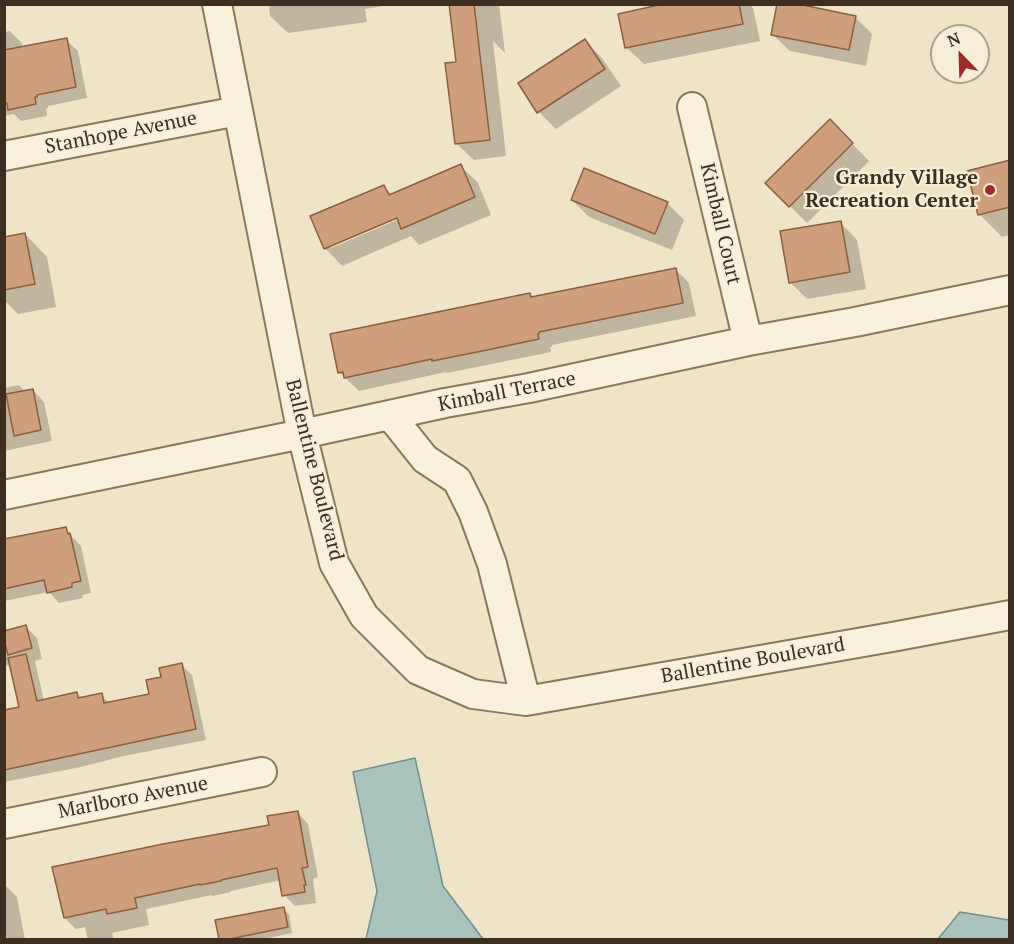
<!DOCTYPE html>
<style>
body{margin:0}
#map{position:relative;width:1014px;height:944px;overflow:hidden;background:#f0e4c8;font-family:"PT Serif",serif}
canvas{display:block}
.frame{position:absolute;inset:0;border:6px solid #3d2e20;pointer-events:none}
.north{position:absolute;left:930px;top:24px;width:60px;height:60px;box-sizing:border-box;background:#f7eed8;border:2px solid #ada18e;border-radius:50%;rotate:337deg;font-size:16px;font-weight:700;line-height:24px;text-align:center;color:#3d2e20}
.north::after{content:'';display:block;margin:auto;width:21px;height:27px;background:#9e2a2b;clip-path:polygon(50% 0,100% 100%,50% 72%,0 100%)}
</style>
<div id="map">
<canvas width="1014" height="944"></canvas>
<div class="frame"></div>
<div class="north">N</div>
</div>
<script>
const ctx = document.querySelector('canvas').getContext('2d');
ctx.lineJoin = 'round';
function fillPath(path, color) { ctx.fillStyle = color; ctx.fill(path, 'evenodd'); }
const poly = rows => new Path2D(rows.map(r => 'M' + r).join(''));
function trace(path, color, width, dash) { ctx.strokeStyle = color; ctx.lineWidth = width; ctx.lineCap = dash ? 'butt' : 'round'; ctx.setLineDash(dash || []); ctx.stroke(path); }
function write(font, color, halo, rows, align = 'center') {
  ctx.font = font + ' "PT Serif",serif'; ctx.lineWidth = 4.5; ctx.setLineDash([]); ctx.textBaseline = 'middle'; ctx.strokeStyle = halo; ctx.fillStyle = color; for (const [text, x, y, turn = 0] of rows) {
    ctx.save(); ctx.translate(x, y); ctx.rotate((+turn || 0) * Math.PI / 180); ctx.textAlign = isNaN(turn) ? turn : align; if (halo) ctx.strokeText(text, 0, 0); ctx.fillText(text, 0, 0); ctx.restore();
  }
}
const water = poly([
 [415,758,443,886,483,939,366,939,377,891,353,772,415,758],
 [960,912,1009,920,1009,939,938,939,960,912]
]);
fillPath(water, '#a9c4bc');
trace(water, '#6f938a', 1.5);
fillPath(poly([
 [269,4,397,4,365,9,367,22,288,33,270,16],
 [450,4,499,4,505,53,493,41,506,156,474,160,456,143,457,63],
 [671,4,749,4,753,8,760,41,644,64,626,47],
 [855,17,872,34,866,66,790,51,772,34],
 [10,31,22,43,23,48,66,40,78,51,87,98,48,106,48,108,46,108,47,116,21,121,14,114,4,116,4,32],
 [585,41,602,58,621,86,556,129,539,112],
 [830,121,869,161,807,223,767,183],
 [1010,163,1010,235,1002,237,979,214],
 [461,166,478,183,491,215,419,245,411,236,342,266,325,248,384,187,393,195],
 [403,214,404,217,331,248,331,244],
 [572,200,667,203,684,220,672,250,589,217],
 [840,222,857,240,866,289,807,299,790,282],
 [25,234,47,257,56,307,18,314,4,300,4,238],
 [675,269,689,283,696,316,552,345,552,347,550,347,551,352,447,373,446,372,359,391,339,372,530,295,533,298],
 [19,385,26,392,33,390,44,402,52,441,4,451,4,388],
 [65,529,81,546,91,593,82,595,83,598,59,603,49,592,4,601,4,540],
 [26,627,37,638,42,659,35,661,44,701,77,693,82,698,101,694,110,704,151,695,163,678,181,665,192,675,206,740,124,756,81,767,4,782,4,711,21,708,11,665,4,666,4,633],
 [297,812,308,824,318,877,313,879,316,903,295,906,284,895,281,880,231,891,231,892,213,896,212,895,146,909,149,925,112,933,114,940,88,940,85,927,76,929,65,918,271,826],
 [4,886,6,886,17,897,25,940,4,940],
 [283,909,289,914,292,933,259,940,220,940,217,921]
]), '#0003');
const building = poly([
 [449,4,474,4,490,140,455,144,445,63,456,62,449,4],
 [663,4,739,4,743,24,625,48,618,14,663,4],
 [777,4,798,4,856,16,849,50,771,35,777,4],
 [67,38,76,87,37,95,37,97,35,97,36,104,8,110,7,103,4,103,4,50,67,38],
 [585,39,605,69,537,113,518,83,585,39],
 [830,119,853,143,789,207,765,183,830,119],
 [1010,160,1010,207,978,215,967,171,1010,160],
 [461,164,475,197,401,229,397,218,324,249,310,216,384,185,389,195,461,164],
 [584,168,668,202,655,234,571,200,584,168],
 [841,221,850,272,789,283,780,231,841,221],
 [25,233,35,284,4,290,4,237,25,233],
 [676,268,683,303,539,332,539,334,538,334,539,339,492,349,432,361,432,359,344,378,343,372,338,373,330,334,530,293,531,297,676,268],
 [33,389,41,430,14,436,6,394,33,389],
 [66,527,68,534,70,533,81,581,72,583,72,587,47,593,44,580,4,589,4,539,66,527],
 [26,625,32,648,8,655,4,640,4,631,26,625],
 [26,654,37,701,77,692,78,698,102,693,104,703,149,694,146,680,161,677,159,668,182,663,196,729,4,770,4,710,19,707,8,658,26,654],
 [298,811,308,867,302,868,306,885,304,885,305,892,282,896,277,868,221,880,221,881,200,885,200,884,135,898,137,908,107,914,106,909,64,918,52,867,163,844,269,825,267,816,298,811],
 [284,907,288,927,230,939,219,939,215,920,284,907]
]);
fillPath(building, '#cf9f7d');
trace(building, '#8d5f41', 1.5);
const minor = poly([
 [217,4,302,434,334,563,364,616,418,670,473,694,526,701,892,637,1010,615],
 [692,107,748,341],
 [4,156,238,111],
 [390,415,425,459,457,480,473,512,492,564,526,701],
 [4,495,302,434,445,403,529,388,748,341,855,322,1010,290],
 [4,824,262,772]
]);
trace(minor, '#8d765c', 32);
trace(minor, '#faf1dc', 28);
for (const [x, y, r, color] of [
 [990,190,6,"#9e2a2b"]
]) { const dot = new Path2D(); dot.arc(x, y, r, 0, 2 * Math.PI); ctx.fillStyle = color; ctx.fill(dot); trace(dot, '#f7eed8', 2); }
write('20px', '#3d2e20', '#f7eed8', [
 ["Stanhope Avenue",121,133,-11],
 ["Kimball Court",720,224,77],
 ["Kimball Terrace",507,392,-11],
 ["Ballentine Boulevard",314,470,76],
 ["Ballentine Boulevard",753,661,-10],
 ["Marlboro Avenue",133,798,-11]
]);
write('bold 20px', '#3d2e20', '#f7eed8', [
 ["Grandy Village",978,178],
 ["Recreation Center",978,201]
], 'right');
</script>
